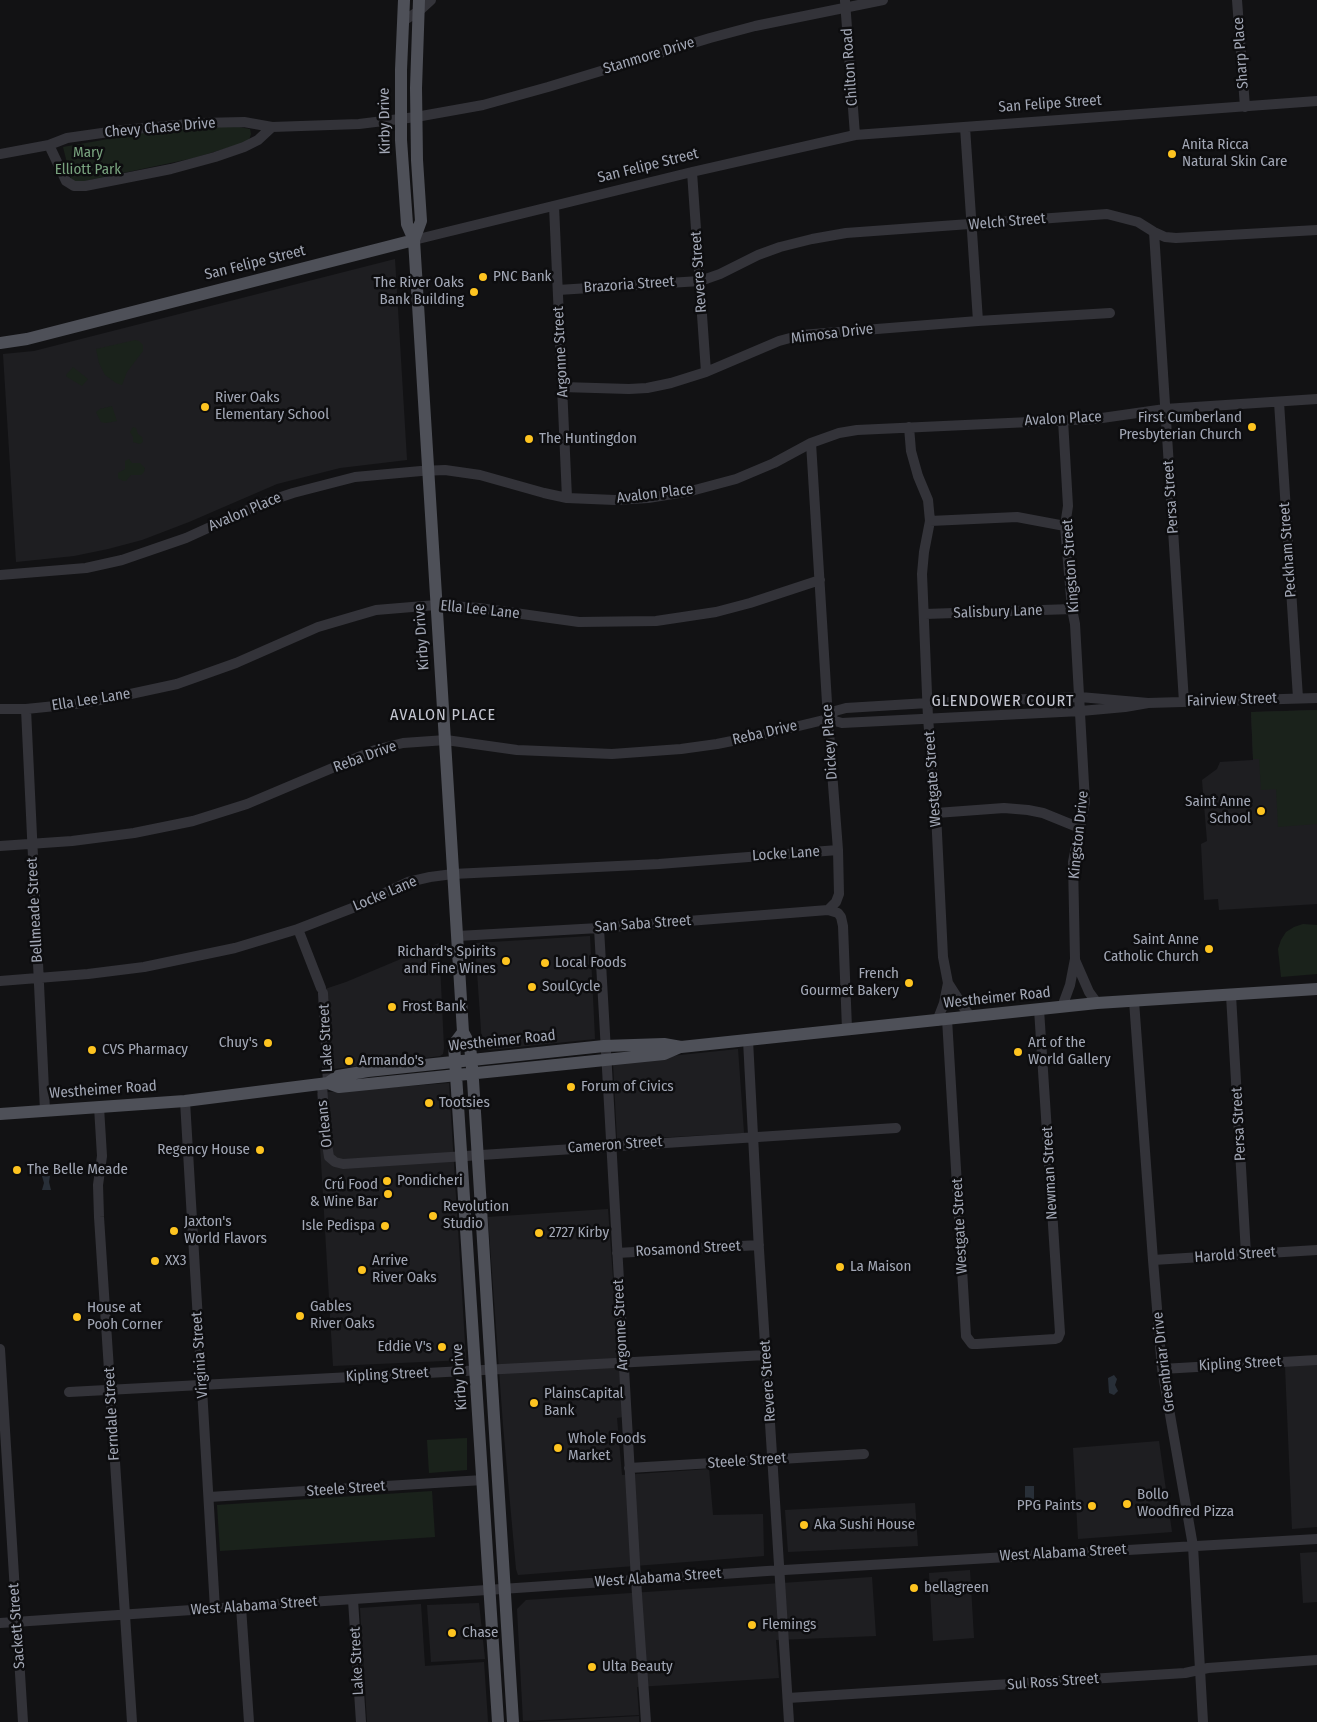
<!DOCTYPE html>
<meta charset="utf-8">
<style>
body{margin:0}
canvas{display:block;background:#121214}
</style>
<canvas width="1317" height="1722"></canvas>
<script>
const ctx = document.querySelector('canvas').getContext('2d');
ctx.lineJoin = 'round';
function fillPath(path, color) { ctx.fillStyle = color; ctx.fill(path, 'evenodd'); }
const poly = rows => new Path2D(rows.map(r => 'M' + r).join(''));
function trace(path, color, width, dash) { ctx.strokeStyle = color; ctx.lineWidth = width; ctx.lineCap = dash ? 'butt' : 'round'; ctx.setLineDash(dash || []); ctx.stroke(path); }
function write(font, color, halo, rows, align = 'center') {
  ctx.font = font + ' "Fira Sans Condensed",sans-serif'; ctx.lineWidth = 5; ctx.setLineDash([]); ctx.textBaseline = 'middle'; ctx.strokeStyle = halo; ctx.fillStyle = color; for (const [text, x, y, turn = 0] of rows) {
    ctx.save(); ctx.translate(x, y); ctx.rotate((+turn || 0) * Math.PI / 180); ctx.textAlign = isNaN(turn) ? turn : align; if (halo) ctx.strokeText(text, 0, 0); ctx.fillText(text, 0, 0); ctx.restore();
  }
}
fillPath(poly([
 [395,259,407,460,340,468,277,484,189,522,142,540,108,549,74,556,16,562,3,354,34,351],
 [1317,710,1317,904,1219,910,1218,899,1204,900,1201,844,1207,841,1202,780,1217,769,1220,762,1253,760,1251,712],
 [590,936,595,1039,489,1050,482,1044,475,943],
 [439,943,444,1048,443,1054,440,1056,333,1069,329,1015,325,989,346,982],
 [738,1049,744,1133,617,1140,613,1062],
 [449,1083,466,1360,333,1366,317,1093],
 [608,1209,623,1417,617,1418,622,1475,709,1469,713,1515,763,1514,764,1556,518,1575,516,1569,503,1425,488,1217],
 [1317,1364,1317,1527,1292,1529,1285,1366],
 [1159,1441,1172,1532,1078,1539,1073,1448],
 [915,1503,918,1546,788,1552,785,1510],
 [1317,1552,1317,1602,1303,1603,1300,1553],
 [970,1570,974,1638,933,1641,929,1573],
 [872,1577,876,1636,776,1640,779,1678,637,1687,639,1715,523,1721,517,1609,526,1600],
 [479,1603,485,1659,431,1662,427,1605],
 [421,1604,425,1666,484,1662,488,1722,367,1722,360,1608],
 [639,1716,639,1722,530,1722]
]), '#1e1e21');
fillPath(poly([
 [234,126,250,129,251,134,249,140,240,144,194,158,85,181,76,182,71,179,63,147,142,133],
 [135,340,139,341,143,345,143,351,127,372,122,385,116,383,105,375,99,363,96,349],
 [73,367,88,379,82,386,67,377,66,375],
 [112,406,117,421,106,423,101,422,96,412,100,409],
 [133,427,136,428,138,434,142,437,143,442,140,444,133,442,133,437,130,432],
 [129,459,132,463,140,463,145,468,144,472,141,475,131,475,126,481,123,481,118,478,118,473,125,469,125,461],
 [1317,710,1317,824,1278,827,1276,789,1261,790,1259,759,1253,759,1251,712],
 [1303,924,1317,925,1317,974,1281,977,1278,949,1281,940,1286,932,1294,927],
 [467,1438,467,1470,429,1473,427,1440],
 [432,1491,435,1537,220,1551,217,1505]
]), '#1a221b');
fillPath(poly([
 [44,1175,50,1176,49,1182,51,1190,42,1190,44,1183,42,1176],
 [1114,1375,1117,1379,1115,1385,1118,1391,1114,1395,1109,1393,1108,1378],
 [1025,1486,1034,1486,1034,1504,1025,1504]
]), '#282f38');
trace(poly([
 [1237,0,1245,107],
 [845,1,855,135],
 [403,21,419,11,431,0],
 [965,127,978,321],
 [49,145,66,181,74,186,85,186,171,169,215,157,244,147,258,140,272,127],
 [0,154,49,145,67,138,123,130,201,123,244,122,272,127,359,124,416,117,483,105,548,87,710,38,755,26,883,0],
 [692,172,706,372],
 [554,206,567,498],
 [1154,232,1184,702],
 [414,240,692,172,855,135,1317,101],
 [558,290,700,281,720,274,758,255,780,247,812,239,846,233,1107,214,1138,222,1154,232,1165,237,1176,238,1317,230],
 [562,387,629,389,647,388,671,383,706,372,779,341,801,335,978,321,1110,313],
 [1279,402,1298,698],
 [909,427,911,451,918,476,928,500,930,521,924,552,922,574,928,718,936,813,943,957,948,983,964,1008,971,1017],
 [811,443,828,719,838,850,839,894,836,902,828,910],
 [930,521,1017,517,1065,526],
 [0,575,86,568,122,560,186,538,263,503,293,493,355,477,421,471,445,470,480,475,544,493,567,498,615,500,648,498,691,491,736,479,774,463,811,443,839,433,857,430,1095,419,1165,409,1317,399],
 [925,614,1072,609],
 [0,709,26,709,75,704,112,698,177,684,236,663,318,627,376,610,436,605,479,608,579,622,656,621,716,612,750,603,820,580],
 [26,709,45,1111],
 [828,719,835,711,846,708,928,703,1080,697,1148,703,1317,698],
 [936,813,1004,808,1028,810,1043,813,1080,828],
 [0,846,72,841,134,833,193,821,247,804,375,750,403,743,446,740,517,750,612,754,681,749,717,744,757,736,828,719,842,723,1081,711,1125,707,1148,703],
 [599,928,636,1580,646,1722],
 [298,929,321,988],
 [458,936,599,928,828,910,838,913,841,917,843,926,847,1029],
 [1075,960,1089,992,1097,1003],
 [0,981,88,974,144,967,235,948,298,929,355,907,408,882,430,877,453,874,659,864,838,850],
 [323,993,328,1083],
 [1231,995,1246,1254],
 [1134,1001,1153,1260,1162,1369,1193,1546,1203,1722],
 [1062,1007,1070,985,1075,959,1073,862,1085,802,1075,624,1072,609,1065,526,1068,506,1063,420],
 [947,1019,966,1336,972,1344,977,1344,1055,1339,1058,1338,1060,1333,1039,1009],
 [937,1021,944,1003,948,983],
 [748,1040,759,1250,789,1722],
 [322,1084,325,1131,329,1157,335,1162,343,1164,896,1128],
 [185,1101,215,1609],
 [99,1107,102,1156,98,1185,99,1217,132,1722],
 [617,1253,759,1245],
 [1153,1260,1317,1250],
 [0,1349,23,1722],
 [1162,1369,1317,1360],
 [69,1392,766,1355],
 [629,1468,864,1454],
 [209,1497,483,1480],
 [353,1600,361,1722],
 [241,1607,249,1722],
 [0,1623,767,1571,1317,1539],
 [788,1698,1185,1673,1208,1668,1317,1660]
]), '#333339', 10);
trace(poly([
 [404,0,401,70,401,140,407,224,414,240,463,1032,470,1045,473,1080,513,1722],
 [414,240,421,221,417,160,416,88,419,0],
 [0,343,27,339,414,240],
 [463,1032,454,1044,498,1722],
 [328,1083,338,1076,368,1071,604,1046,664,1044,681,1047,1097,1003,1317,989],
 [0,1114,185,1101,328,1083,339,1087,664,1054,680,1047]
]), '#4e5058', 12);
for (const [x, y, r, color] of [
 [1172,154,5,"#fec420"],
 [483,277,5,"#fec420"],
 [474,292,5,"#fec420"],
 [205,407,5,"#fec420"],
 [1252,427,5,"#fec420"],
 [529,439,5,"#fec420"],
 [1261,811,5,"#fec420"],
 [1209,949,5,"#fec420"],
 [506,961,5,"#fec420"],
 [545,963,5,"#fec420"],
 [909,983,5,"#fec420"],
 [532,987,5,"#fec420"],
 [392,1007,5,"#fec420"],
 [268,1043,5,"#fec420"],
 [92,1050,5,"#fec420"],
 [1018,1052,5,"#fec420"],
 [349,1061,5,"#fec420"],
 [571,1087,5,"#fec420"],
 [429,1103,5,"#fec420"],
 [260,1150,5,"#fec420"],
 [17,1170,5,"#fec420"],
 [387,1181,5,"#fec420"],
 [388,1194,5,"#fec420"],
 [433,1216,5,"#fec420"],
 [385,1226,5,"#fec420"],
 [174,1231,5,"#fec420"],
 [539,1233,5,"#fec420"],
 [155,1261,5,"#fec420"],
 [840,1267,5,"#fec420"],
 [362,1270,5,"#fec420"],
 [300,1316,5,"#fec420"],
 [77,1317,5,"#fec420"],
 [442,1347,5,"#fec420"],
 [534,1403,5,"#fec420"],
 [558,1448,5,"#fec420"],
 [1127,1504,5,"#fec420"],
 [1092,1506,5,"#fec420"],
 [804,1525,5,"#fec420"],
 [914,1588,5,"#fec420"],
 [752,1625,5,"#fec420"],
 [452,1633,5,"#fec420"],
 [592,1667,5,"#fec420"]
]) { const dot = new Path2D(); dot.arc(x, y, r, 0, 2 * Math.PI); ctx.fillStyle = color; ctx.fill(dot); trace(dot, '#0d0d0f', 2); }
write('15px', '#a2a7b5', '#0d0d0f', [
 ["Sharp Place",1241,53,-94],
 ["Stanmore Drive",649,56,-17],
 ["Chilton Road",850,67,-94],
 ["San Felipe Street",1050,104,-4],
 ["Kirby Drive",385,121,-91],
 ["Chevy Chase Drive",160,128,-5],
 ["San Felipe Street",648,166,-14],
 ["Welch Street",1007,222,-5],
 ["San Felipe Street",255,263,-14],
 ["Revere Street",699,272,-94],
 ["Brazoria Street",629,285,-4],
 ["Mimosa Drive",832,334,-7],
 ["Argonne Street",561,352,-93],
 ["Avalon Place",1063,419,-3],
 ["Avalon Place",655,494,-7],
 ["Persa Street",1171,497,-94],
 ["Avalon Place",245,512,-23],
 ["Peckham Street",1288,550,-94],
 ["Kingston Street",1071,566,-94],
 ["Ella Lee Lane",480,610,6],
 ["Salisbury Lane",998,612,-2],
 ["Kirby Drive",422,637,-94],
 ["Ella Lee Lane",91,700,-9],
 ["Fairview Street",1232,700,-2],
 ["Reba Drive",765,733,-13],
 ["Dickey Place",830,742,-94],
 ["Reba Drive",365,757,-20],
 ["Westgate Street",933,779,-94],
 ["Kingston Drive",1079,835,-84],
 ["Locke Lane",786,854,-4],
 ["Locke Lane",385,894,-23],
 ["Bellmeade Street",35,910,-93],
 ["San Saba Street",643,924,-4],
 ["Westheimer Road",997,998,-6],
 ["Lake Street",326,1038,-93],
 ["Westheimer Road",502,1041,-6],
 ["Westheimer Road",103,1090,-4],
 ["Orleans",325,1124,-96],
 ["Persa Street",1239,1124,-93],
 ["Cameron Street",615,1145,-4],
 ["Newman Street",1050,1173,-93],
 ["Westgate Street",960,1226,-93],
 ["Rosamond Street",688,1249,-3],
 ["Harold Street",1235,1255,-4],
 ["Argonne Street",621,1325,-93],
 ["Virginia Street",200,1355,-94],
 ["Greenbriar Drive",1164,1362,-97],
 ["Kipling Street",1240,1364,-3],
 ["Kipling Street",387,1375,-3],
 ["Kirby Drive",460,1377,-94],
 ["Revere Street",768,1381,-94],
 ["Ferndale Street",112,1414,-93],
 ["Steele Street",747,1461,-4],
 ["Steele Street",346,1489,-4],
 ["West Alabama Street",1063,1553,-3],
 ["West Alabama Street",658,1578,-4],
 ["West Alabama Street",254,1606,-4],
 ["Sackett Street",17,1626,-94],
 ["Lake Street",357,1661,-93],
 ["Sul Ross Street",1053,1682,-4]
]);
write('15px', '#a2a7b5', '#0d0d0f', [
 ["Anita Ricca",1182,145],
 ["Natural Skin Care",1182,162],
 ["PNC Bank",493,277],
 ["The River Oaks",464,283,"right"],
 ["Bank Building",464,300,"right"],
 ["River Oaks",215,398],
 ["Elementary School",215,415],
 ["First Cumberland",1242,418,"right"],
 ["Presbyterian Church",1242,435,"right"],
 ["The Huntingdon",539,439],
 ["Saint Anne",1251,802,"right"],
 ["School",1251,819,"right"],
 ["Saint Anne",1199,940,"right"],
 ["Catholic Church",1199,957,"right"],
 ["Richard's Spirits",496,952,"right"],
 ["and Fine Wines",496,969,"right"],
 ["Local Foods",555,963],
 ["French",899,974,"right"],
 ["Gourmet Bakery",899,991,"right"],
 ["SoulCycle",542,987],
 ["Frost Bank",402,1007],
 ["Chuy's",258,1043,"right"],
 ["Art of the",1028,1043],
 ["World Gallery",1028,1060],
 ["CVS Pharmacy",102,1050],
 ["Armando's",359,1061],
 ["Forum of Civics",581,1087],
 ["Tootsies",439,1103],
 ["Regency House",250,1150,"right"],
 ["The Belle Meade",27,1170],
 ["Pondicheri",397,1181],
 ["Crú Food",378,1185,"right"],
 ["& Wine Bar",378,1202,"right"],
 ["Revolution",443,1207],
 ["Studio",443,1224],
 ["Jaxton's",184,1222],
 ["World Flavors",184,1239],
 ["Isle Pedispa",375,1226,"right"],
 ["2727 Kirby",549,1233],
 ["XX3",165,1261],
 ["Arrive",372,1261],
 ["River Oaks",372,1278],
 ["La Maison",850,1267],
 ["Gables",310,1307],
 ["River Oaks",310,1324],
 ["House at",87,1308],
 ["Pooh Corner",87,1325],
 ["Eddie V's",432,1347,"right"],
 ["PlainsCapital",544,1394],
 ["Bank",544,1411],
 ["Whole Foods",568,1439],
 ["Market",568,1456],
 ["Bollo",1137,1495],
 ["Woodfired Pizza",1137,1512],
 ["PPG Paints",1082,1506,"right"],
 ["Aka Sushi House",814,1525],
 ["bellagreen",924,1588],
 ["Flemings",762,1625],
 ["Chase",462,1633],
 ["Ulta Beauty",602,1667]
], 'left');
write('15px', '#78a27e', '#0d0d0f', [
 ["Mary",88,153],
 ["Elliott Park",88,170]
]);
ctx.letterSpacing = '1px';
write('16px', '#c4c6d1', '#0d0d0f', [
 ["GLENDOWER COURT",1003,702],
 ["AVALON PLACE",443,716]
]);
ctx.letterSpacing = '0px';
</script>
